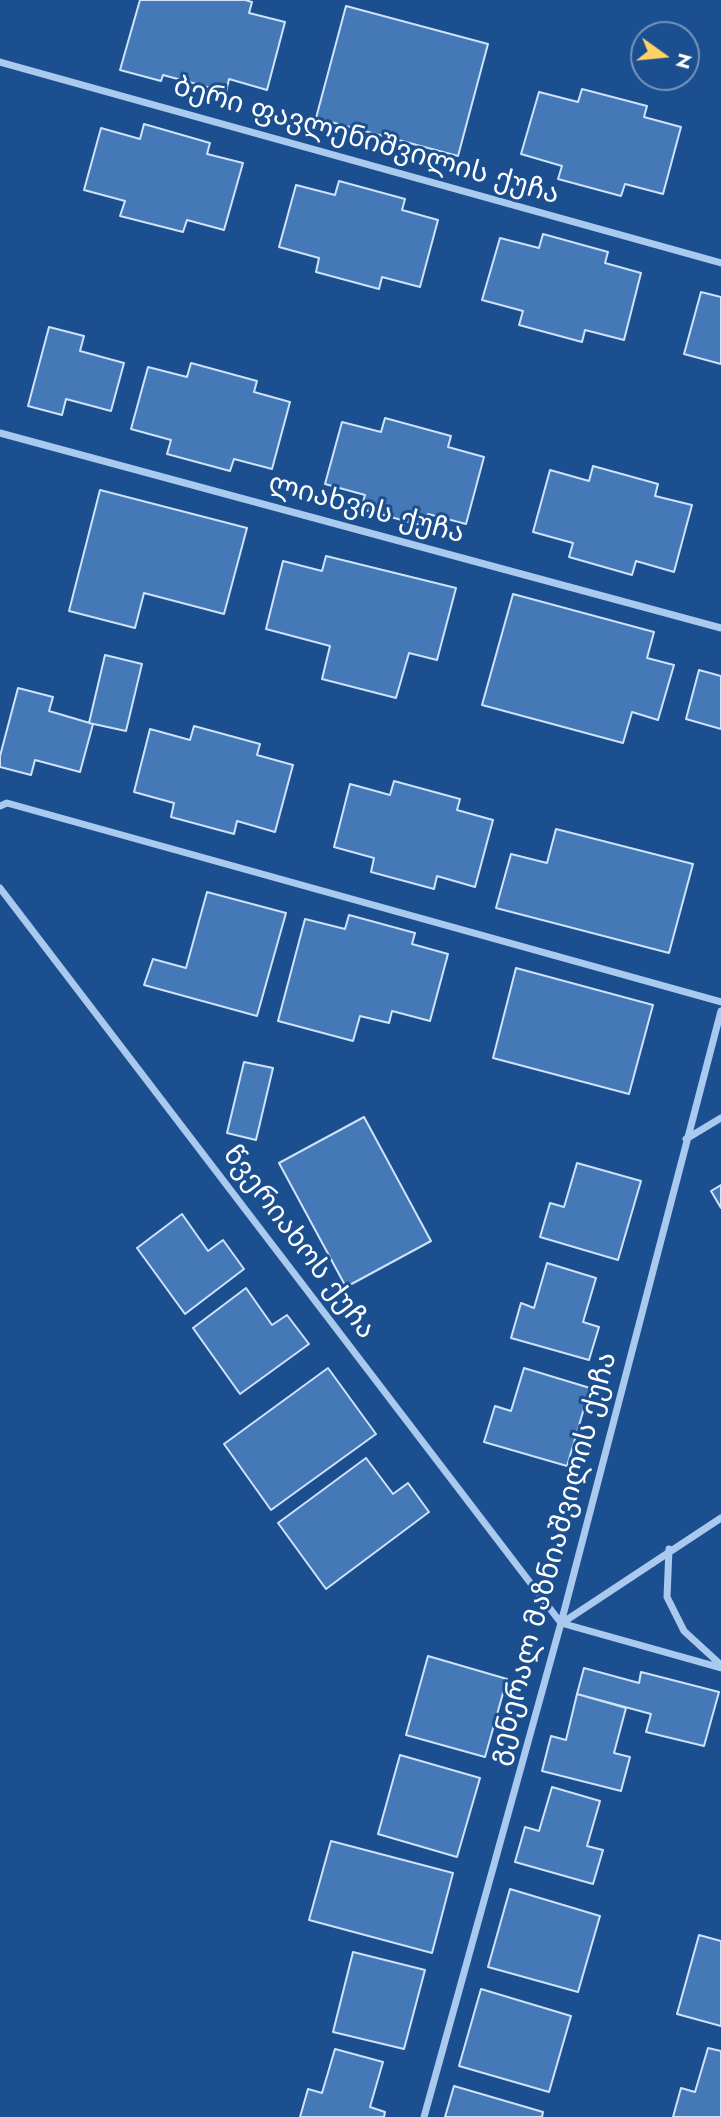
<!DOCTYPE html>
<meta charset="utf-8">
<style>
body{margin:0}
#map{position:relative;width:721px;height:2117px;overflow:hidden;background:#1b4f8f;font-family:Jost,sans-serif}
canvas{display:block}
.north{position:absolute;left:630px;top:21px;width:70px;height:70px;box-sizing:border-box;background:#1b4f8f;border:2px solid #7695bc;border-radius:50%;rotate:105deg;font-size:19px;font-weight:700;line-height:28px;text-align:center;color:#fff}
.north::after{content:'';display:block;margin:auto;width:24px;height:32px;background:#ffd166;clip-path:polygon(50% 0,100% 100%,50% 72%,0 100%)}
</style>
<div id="map">
<canvas width="721" height="2117"></canvas>
<div class="north">N</div>
</div>
<script>
const ctx = document.querySelector('canvas').getContext('2d');
ctx.lineJoin = 'round';
function fillPath(path, color) { ctx.fillStyle = color; ctx.fill(path, 'evenodd'); }
const poly = rows => new Path2D(rows.map(r => 'M' + r).join(''));
function trace(path, color, width, dash) { ctx.strokeStyle = color; ctx.lineWidth = width; ctx.lineCap = dash ? 'butt' : 'round'; ctx.setLineDash(dash || []); ctx.stroke(path); }
function write(font, color, halo, rows, align = 'center') {
  ctx.font = font + ' Jost,"Noto Sans Georgian",sans-serif'; ctx.lineWidth = 6; ctx.setLineDash([]); ctx.textBaseline = 'middle'; ctx.strokeStyle = halo; ctx.fillStyle = color; for (const [text, x, y, turn = 0] of rows) {
    ctx.save(); ctx.translate(x, y); ctx.rotate((+turn || 0) * Math.PI / 180); ctx.textAlign = isNaN(turn) ? turn : align; if (halo) ctx.strokeText(text, 0, 0); ctx.fillText(text, 0, 0); ctx.restore();
  }
}
const building = poly([
 [140,0,245,0,252,2,249,13,285,22,267,90,229,79,226,92,163,75,161,81,120,70,140,0],
 [346,6,488,44,458,156,316,118,346,6],
 [582,89,647,106,644,117,681,127,663,194,625,184,621,196,558,179,562,166,521,154,539,92,578,102,582,89],
 [144,124,210,143,207,154,243,163,224,230,187,220,183,232,120,216,125,201,84,190,101,128,140,139,144,124],
 [339,181,405,199,402,210,438,220,420,287,382,277,379,289,316,272,319,258,279,247,296,185,335,195,339,181],
 [543,234,608,252,605,263,641,273,624,340,585,330,582,342,519,325,523,311,482,300,500,238,539,248,543,234],
 [701,292,721,297,721,364,684,354,701,292],
 [49,327,84,336,80,351,124,363,111,411,66,399,62,415,28,406,49,327],
 [191,363,257,381,254,392,290,402,272,469,234,459,230,471,167,454,171,440,131,429,148,367,187,377,191,363],
 [385,418,451,436,448,447,484,457,466,524,428,514,424,526,361,509,365,495,325,484,342,422,381,432,385,418],
 [593,466,658,484,655,496,692,505,674,572,636,561,632,575,569,557,573,543,533,532,550,470,589,481,593,466],
 [100,490,247,528,224,614,144,593,135,628,69,611,100,490],
 [326,556,456,588,437,660,409,653,396,698,322,679,330,646,266,629,283,561,322,571,326,556],
 [513,594,654,632,647,658,674,665,658,720,632,712,623,743,482,705,513,594],
 [105,655,142,664,126,731,89,723,105,655],
 [699,670,721,676,721,729,686,719,699,670],
 [18,688,53,697,49,711,93,724,80,772,35,760,31,775,0,767,0,756,18,688],
 [194,726,260,744,257,755,293,765,275,832,237,821,234,834,171,817,174,803,134,792,150,729,190,740,194,726],
 [394,781,460,799,457,810,493,820,475,887,437,876,434,889,371,872,374,858,334,847,350,784,390,795,394,781],
 [556,829,693,864,669,953,496,908,511,854,547,863,556,829],
 [207,892,286,913,257,1016,144,985,153,959,186,968,207,892],
 [349,915,415,933,412,944,448,954,430,1021,392,1011,389,1023,360,1016,353,1041,278,1021,305,919,345,929,349,915],
 [516,968,653,1005,629,1094,493,1058,516,968],
 [244,1062,273,1068,256,1140,227,1133,244,1062],
 [364,1117,431,1241,346,1287,279,1163,364,1117],
 [577,1163,641,1181,618,1260,540,1237,550,1203,564,1207,577,1163],
 [721,1185,721,1208,711,1191,721,1185],
 [182,1214,208,1251,223,1240,244,1269,185,1314,137,1248,182,1214],
 [547,1263,596,1278,583,1322,599,1327,589,1360,511,1338,521,1303,534,1308,547,1263],
 [246,1288,272,1325,287,1315,309,1344,240,1394,193,1328,246,1288],
 [328,1368,376,1434,271,1510,224,1444,328,1368],
 [524,1368,590,1388,567,1466,484,1442,495,1406,511,1411,524,1368],
 [366,1458,393,1494,408,1483,429,1512,326,1589,278,1523,366,1458],
 [428,1656,507,1679,485,1757,406,1735,428,1656],
 [584,1668,639,1683,641,1672,719,1692,704,1746,646,1732,651,1714,577,1694,584,1668],
 [577,1694,626,1708,614,1753,630,1757,621,1791,542,1771,551,1736,566,1740,577,1694],
 [400,1755,480,1778,457,1857,378,1834,400,1755],
 [552,1787,600,1801,587,1846,603,1850,593,1884,515,1862,525,1827,539,1831,552,1787],
 [331,1841,453,1873,432,1953,309,1920,331,1841],
 [510,1889,600,1916,578,1992,488,1967,510,1889],
 [699,1935,721,1941,721,2026,677,2014,699,1935],
 [353,1952,425,1970,404,2049,333,2032,353,1952],
 [481,1989,571,2016,549,2092,459,2066,481,1989],
 [708,2048,721,2051,721,2117,673,2117,681,2088,695,2092,708,2048],
 [335,2049,383,2062,370,2107,385,2112,384,2117,300,2117,308,2089,322,2093,335,2049],
 [454,2086,543,2112,542,2117,445,2117,454,2086]
]);
fillPath(building, '#4478b7');
trace(building, '#cfe3fa', 2);
trace(poly([
 [0,62,721,263],
 [0,433,721,628],
 [0,806,7,803,721,1002],
 [0,888,561,1623],
 [686,1139,721,1118],
 [669,1549,667,1597,684,1631,721,1665],
 [561,1623,721,1668],
 [562,1623,721,1518],
 [424,2117,561,1623,721,1011]
]), '#a9c9ee', 7);
write('28px', '#fff', '#1b4f8f', [
 ["ბერი ფავლენიშვილის ქუჩა",366,142,16],
 ["ლიახვის ქუჩა",366,510,15],
 ["წვერიახოს ქუჩა",298,1243,53],
 ["გენერალ მაზნიაშვილის ქუჩა",554,1559,-75]
]);
</script>
